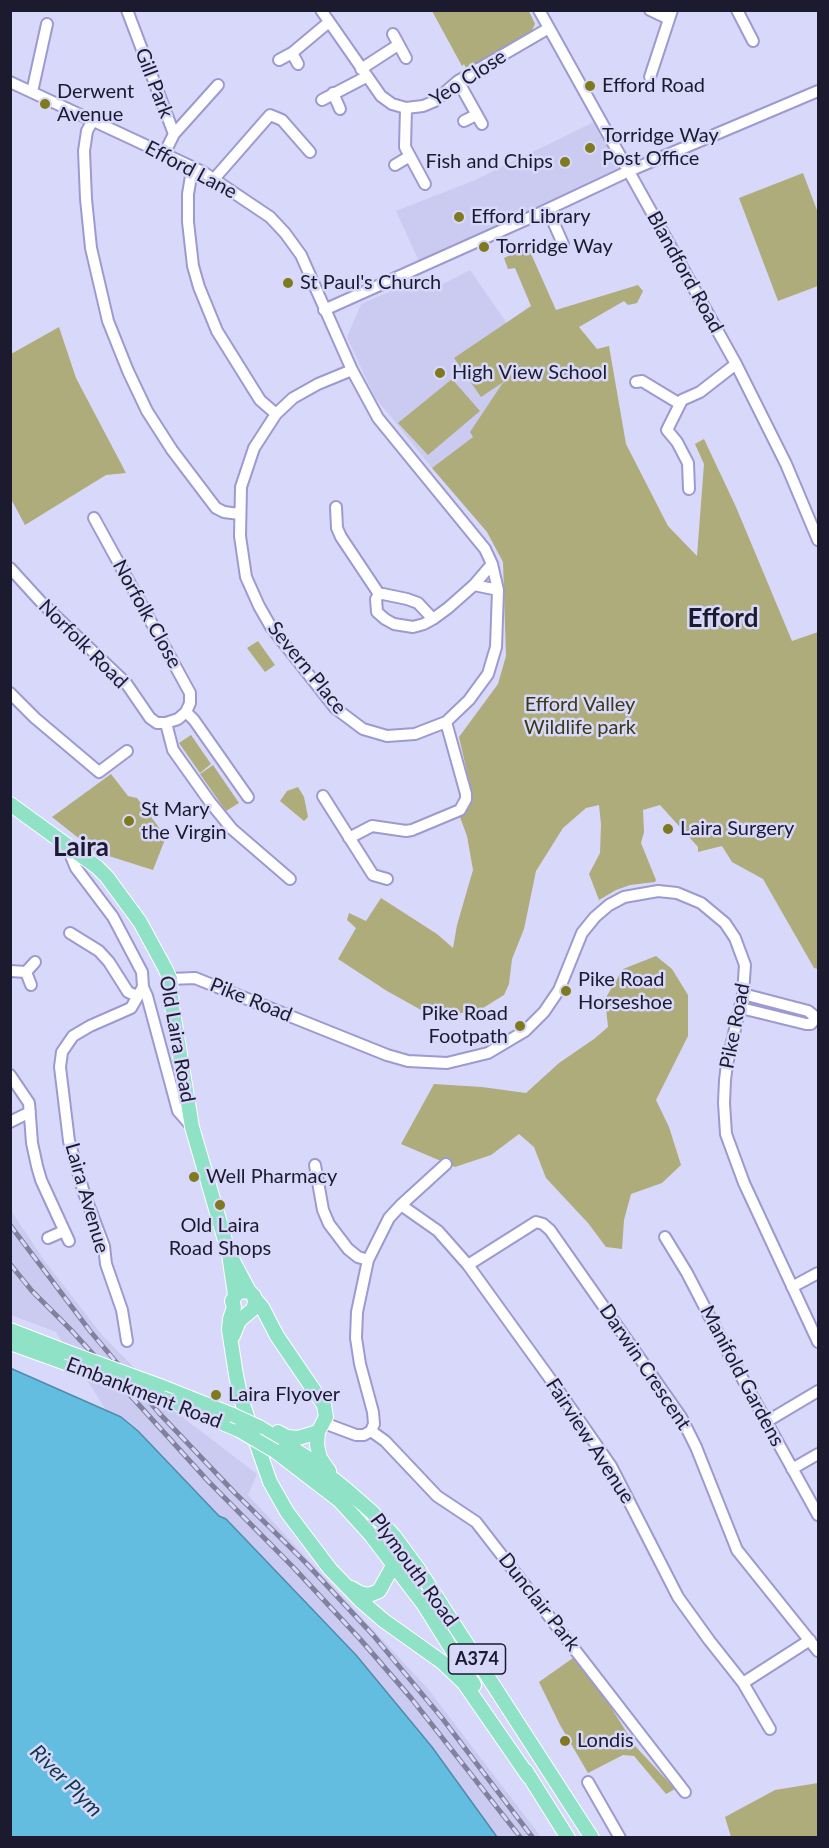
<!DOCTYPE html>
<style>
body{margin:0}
#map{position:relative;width:829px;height:1848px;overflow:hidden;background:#d8d8fa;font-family:Lato,sans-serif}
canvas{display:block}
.frame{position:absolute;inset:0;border:12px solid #1c1a2f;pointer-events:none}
</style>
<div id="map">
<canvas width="829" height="1848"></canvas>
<div class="frame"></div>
</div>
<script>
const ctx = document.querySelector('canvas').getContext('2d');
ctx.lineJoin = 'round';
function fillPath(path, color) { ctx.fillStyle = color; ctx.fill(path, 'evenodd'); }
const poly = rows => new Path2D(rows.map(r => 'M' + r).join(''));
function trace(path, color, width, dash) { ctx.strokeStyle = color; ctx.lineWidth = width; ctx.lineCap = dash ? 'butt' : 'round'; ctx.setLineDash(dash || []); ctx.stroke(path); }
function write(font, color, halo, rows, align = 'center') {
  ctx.font = font + ' Lato,sans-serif'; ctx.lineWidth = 5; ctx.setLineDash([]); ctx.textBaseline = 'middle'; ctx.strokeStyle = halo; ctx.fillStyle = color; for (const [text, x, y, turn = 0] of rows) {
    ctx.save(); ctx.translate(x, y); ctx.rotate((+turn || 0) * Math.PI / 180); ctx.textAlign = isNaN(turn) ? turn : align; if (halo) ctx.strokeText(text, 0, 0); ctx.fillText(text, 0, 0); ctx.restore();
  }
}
fillPath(poly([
 [600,119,629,171,421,266,396,211,475,180],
 [470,270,533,361,473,437,432,468,374,396,347,337,361,304,426,276,435,282,443,284],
 [10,1209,46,1263,102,1335,185,1419,257,1474,248,1495,428,1689,541,1837,497,1837,432,1747,356,1655,226,1519,219,1516,138,1431,121,1417,106,1410,56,1332,11,1315]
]), '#cbcbf1');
fillPath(poly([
 [432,11,529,11,535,24,531,32,467,70,464,64,462,66],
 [803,173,818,213,818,286,778,301,739,198],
 [528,247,556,310,638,285,643,291,637,303,628,305,624,301,579,327,597,349,609,346,626,444,668,526,697,556,704,464,695,444,704,439,736,507,792,641,818,632,818,969,814,968,763,879,732,862,722,846,698,852,698,847,660,805,643,810,644,832,641,843,656,880,655,882,630,885,616,890,599,900,589,874,600,853,601,824,599,805,586,808,563,828,536,871,524,929,512,959,509,984,504,995,483,1008,453,1015,430,1015,387,991,338,959,356,928,347,920,349,913,366,921,381,898,437,934,453,948,457,925,473,870,467,836,460,817,469,806,472,794,459,737,498,684,506,656,504,593,503,562,487,532,432,468,473,437,470,432,502,384,511,377,481,397,454,358,531,306,515,268,508,269,504,258],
 [59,327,76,378,126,473,106,475,25,525,11,499,11,354],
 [452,379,480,411,428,455,398,423],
 [258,641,275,665,265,672,247,648],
 [191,735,211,764,200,773,179,743],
 [213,765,239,803,226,811,200,774],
 [111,774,128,796,137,798,166,837,153,870,96,852,52,817],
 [298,787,304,797,308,817,304,821,280,801,287,791],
 [656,956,672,969,688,995,688,1036,656,1100,669,1127,681,1165,662,1183,631,1194,624,1220,622,1249,606,1247,588,1223,546,1178,534,1147,519,1134,491,1155,455,1167,401,1144,434,1084,482,1087,526,1093,559,1063,594,1039,608,1027,605,999,623,969],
 [573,1658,605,1698,636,1747,675,1789,666,1794,634,1756,623,1755,588,1773,560,1725,539,1682],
 [818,1783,818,1837,731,1837,725,1817,775,1790]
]), '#aeac7b');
const water = poly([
 [10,1368,121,1417,138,1431,219,1516,226,1519,356,1655,432,1747,497,1837,11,1837,10,1368]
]);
fillPath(water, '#62bde0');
trace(water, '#4d8cab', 1.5);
const minor = poly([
 [127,10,174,134,164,154],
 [321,10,381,96,392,104,406,108,423,106,435,101,458,81,549,28],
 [539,10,736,364,786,464,818,540],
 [650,10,669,19],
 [737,10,753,41],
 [393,34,406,58],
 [292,53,298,64],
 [279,60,292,53,329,22],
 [361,69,398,45],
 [650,77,672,10],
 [458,81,482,124],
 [10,82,203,172,270,217,285,233,301,255,352,370,378,418,485,549,492,564,498,590,496,647,488,674,469,700,446,722,415,734,387,736,363,729,335,708,271,627,259,606,246,577,240,536,241,487,254,448,276,414,293,398,318,384,352,370],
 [32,92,47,24],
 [333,93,340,109],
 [322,100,366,77],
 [406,108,405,147,425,184],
 [93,120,87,131,84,151,86,199,91,248,108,321,128,371,147,411,172,450,216,508,224,512,239,514],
 [464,121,476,115],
 [174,134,218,85],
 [395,165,410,156],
 [195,169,191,176,188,194,188,222,193,266,199,287,217,331,260,400,276,414],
 [214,179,270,115,282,120,310,152],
 [548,210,563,244],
 [324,310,525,220,629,171,818,91],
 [636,382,642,381,680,404],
 [689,489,688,463,677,442,667,430,682,400,700,392,736,364],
 [336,507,337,528,341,537,379,594],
 [10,568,41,602,126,683,150,718,157,723,166,723,178,719,186,712,190,703,190,693,94,518],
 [474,585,492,564],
 [433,619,418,603,407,599,383,594,379,594,376,599,377,612,385,619,394,624,413,627,424,624,433,619,448,608,474,585,498,590],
 [10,693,35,718,99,772,127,751],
 [186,712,194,720,248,797],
 [166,723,173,750,210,802,232,829,290,879],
 [323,796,373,875,387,879],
 [349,838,372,826,406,831,412,830,460,810,466,799,466,794,446,722],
 [66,844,76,868,113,917,142,972,143,987,147,996,178,1111,192,1127],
 [70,933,99,951,109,962,128,992,137,996],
 [10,971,26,972],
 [170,979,195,978,387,1055,408,1061,447,1063,488,1053,525,1031,544,1012,559,990,582,933,595,917,609,905,624,897,658,891,677,893,701,903,725,923,735,938,745,965,743,994,727,1064,725,1080,724,1103,726,1134,744,1183,818,1342],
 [31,985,26,972,35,962],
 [741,1008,806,1024,811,1024,814,1020,813,1015,808,1011,743,994],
 [10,1075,29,1103,32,1143,37,1166,41,1180,69,1241],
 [10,1122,30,1112],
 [315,1165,323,1210,329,1224,348,1249,358,1257,368,1260],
 [401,1205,438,1231,468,1265,556,1387,611,1466,678,1597,709,1640,743,1683,770,1729],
 [665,1237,687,1273,730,1356,818,1515],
 [48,1238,64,1231],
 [468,1265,536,1222,543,1224,550,1230,681,1417,696,1447,737,1550,818,1651],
 [792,1287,818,1273],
 [127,1341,122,1310,106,1264,104,1246,84,1193,69,1141,60,1067,62,1052,73,1036,90,1026,131,1008,143,987],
 [766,1422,818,1391],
 [324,1423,356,1435,364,1435,371,1431,374,1424,373,1412,360,1364,356,1338,357,1312,368,1260,389,1218,401,1205,446,1164],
 [371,1431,385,1441,437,1496,476,1522,685,1792],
 [792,1469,818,1454],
 [743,1683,810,1640],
 [588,1782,620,1838]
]);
const major = poly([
 [10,804,97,867,107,877,140,922,165,968,170,979,172,1006,192,1127,229,1254,235,1295],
 [232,1259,249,1291,254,1296,255,1303,253,1309,239,1321,233,1336],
 [249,1291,238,1292,232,1301,234,1307,230,1319,229,1330,236,1375,241,1399,270,1482,287,1512,330,1569,360,1600,383,1620,442,1662,464,1683,529,1777],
 [255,1299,262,1307,277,1336,324,1405,326,1417,318,1432,317,1445,320,1458,329,1471],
 [10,1330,67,1352],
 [10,1343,82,1369],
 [160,1386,233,1415],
 [171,1401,239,1430],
 [259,1427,306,1457,348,1491,372,1512,394,1536,419,1570,592,1838],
 [278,1432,287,1437,298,1438,318,1432],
 [275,1451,340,1501,370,1534,424,1605,474,1685],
 [351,1588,360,1593,369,1595,379,1591,394,1564],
 [526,1771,568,1838]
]);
trace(minor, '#9c9ad0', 14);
trace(major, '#fff', 16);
trace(minor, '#fff', 10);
trace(major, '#8fe2c5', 14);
const rail = poly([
 [10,1225,90,1331,159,1413,234,1492,306,1563,373,1635,442,1718,533,1838],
 [10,1264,32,1291,72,1331,208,1481,293,1567,360,1639,411,1698,521,1838]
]);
trace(rail, '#82819d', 5);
trace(rail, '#d8d8fa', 3, [9]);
const majorBridge = poly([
 [67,1352,160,1386],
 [82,1369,171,1401],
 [233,1415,259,1427],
 [239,1430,275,1451]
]);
trace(majorBridge, '#fff', 16, []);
trace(majorBridge, '#8fe2c5', 14);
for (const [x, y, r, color] of [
 [590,86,6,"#7f791f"],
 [45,104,6,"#7f791f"],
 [590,148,6,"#7f791f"],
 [565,162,6,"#7f791f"],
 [459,217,6,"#7f791f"],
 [484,247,6,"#7f791f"],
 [288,283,6,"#7f791f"],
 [440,373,6,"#7f791f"],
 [129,821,6,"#7f791f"],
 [668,829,6,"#7f791f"],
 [566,991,6,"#7f791f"],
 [520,1026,6,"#7f791f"],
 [194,1177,6,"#7f791f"],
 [220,1205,6,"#7f791f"],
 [216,1395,6,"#7f791f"],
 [565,1741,6,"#7f791f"]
]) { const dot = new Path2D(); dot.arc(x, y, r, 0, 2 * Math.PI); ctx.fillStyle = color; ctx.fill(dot); trace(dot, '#d8d8fa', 2); }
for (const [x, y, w] of [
 [477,1659,57]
]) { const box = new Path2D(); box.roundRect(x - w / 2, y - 15, w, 30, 4.5); ctx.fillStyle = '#d8d8fa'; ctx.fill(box); trace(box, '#1c1a2f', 1.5); }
write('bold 18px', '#1c1a2f', null, [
 ["A374",477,1659]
]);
write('20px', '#1c1a2f', '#d8d8fa', [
 ["Yeo Close",468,78,-33],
 ["Gill Park",154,83,69],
 ["Efford Lane",191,170,28],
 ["Blandford Road",685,272,61],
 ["Norfolk Close",147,614,61],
 ["Norfolk Road",83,644,45],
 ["Severn Place",307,668,51],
 ["Pike Road",251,1000,22],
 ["Pike Road",735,1026,-79],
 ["Old Laira Road",177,1039,80],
 ["Laira Avenue",87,1198,74],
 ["Darwin Crescent",645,1367,56],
 ["Manifold Gardens",742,1376,62],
 ["Embankment Road",144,1393,21],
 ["Fairview Avenue",590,1441,57],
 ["Plymouth Road",414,1570,54],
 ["Dunclair Park",539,1602,52]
]);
write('20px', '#1c1a2f', '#d8d8fa', [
 ["Efford Road",602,86],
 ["Derwent",57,92],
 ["Avenue",57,115],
 ["Torridge Way",602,136],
 ["Post Office",602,159],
 ["Fish and Chips",553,162,"right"],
 ["Efford Library",471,217],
 ["Torridge Way",496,247],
 ["St Paul's Church",300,283],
 ["High View School",452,373],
 ["St Mary",141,810],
 ["the Virgin",141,833],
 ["Laira Surgery",680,829],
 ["Pike Road",578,980],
 ["Horseshoe",578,1003],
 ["Pike Road",508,1014,"right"],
 ["Footpath",508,1037,"right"],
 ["Well Pharmacy",206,1177],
 ["Old Laira",220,1226,"center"],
 ["Road Shops",220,1249,"center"],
 ["Laira Flyover",228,1395],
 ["Londis",577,1741]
], 'left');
write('20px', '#3a3815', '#d8d8fa', [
 ["Efford Valley",580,705],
 ["Wildlife park",580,728]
]);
write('italic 21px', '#0e3847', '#d8d8fa', [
 ["River Plym",66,1781,45]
]);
write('bold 26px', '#1c1a2f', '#d8d8fa', [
 ["Efford",723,619],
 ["Laira",81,848]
]);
</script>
